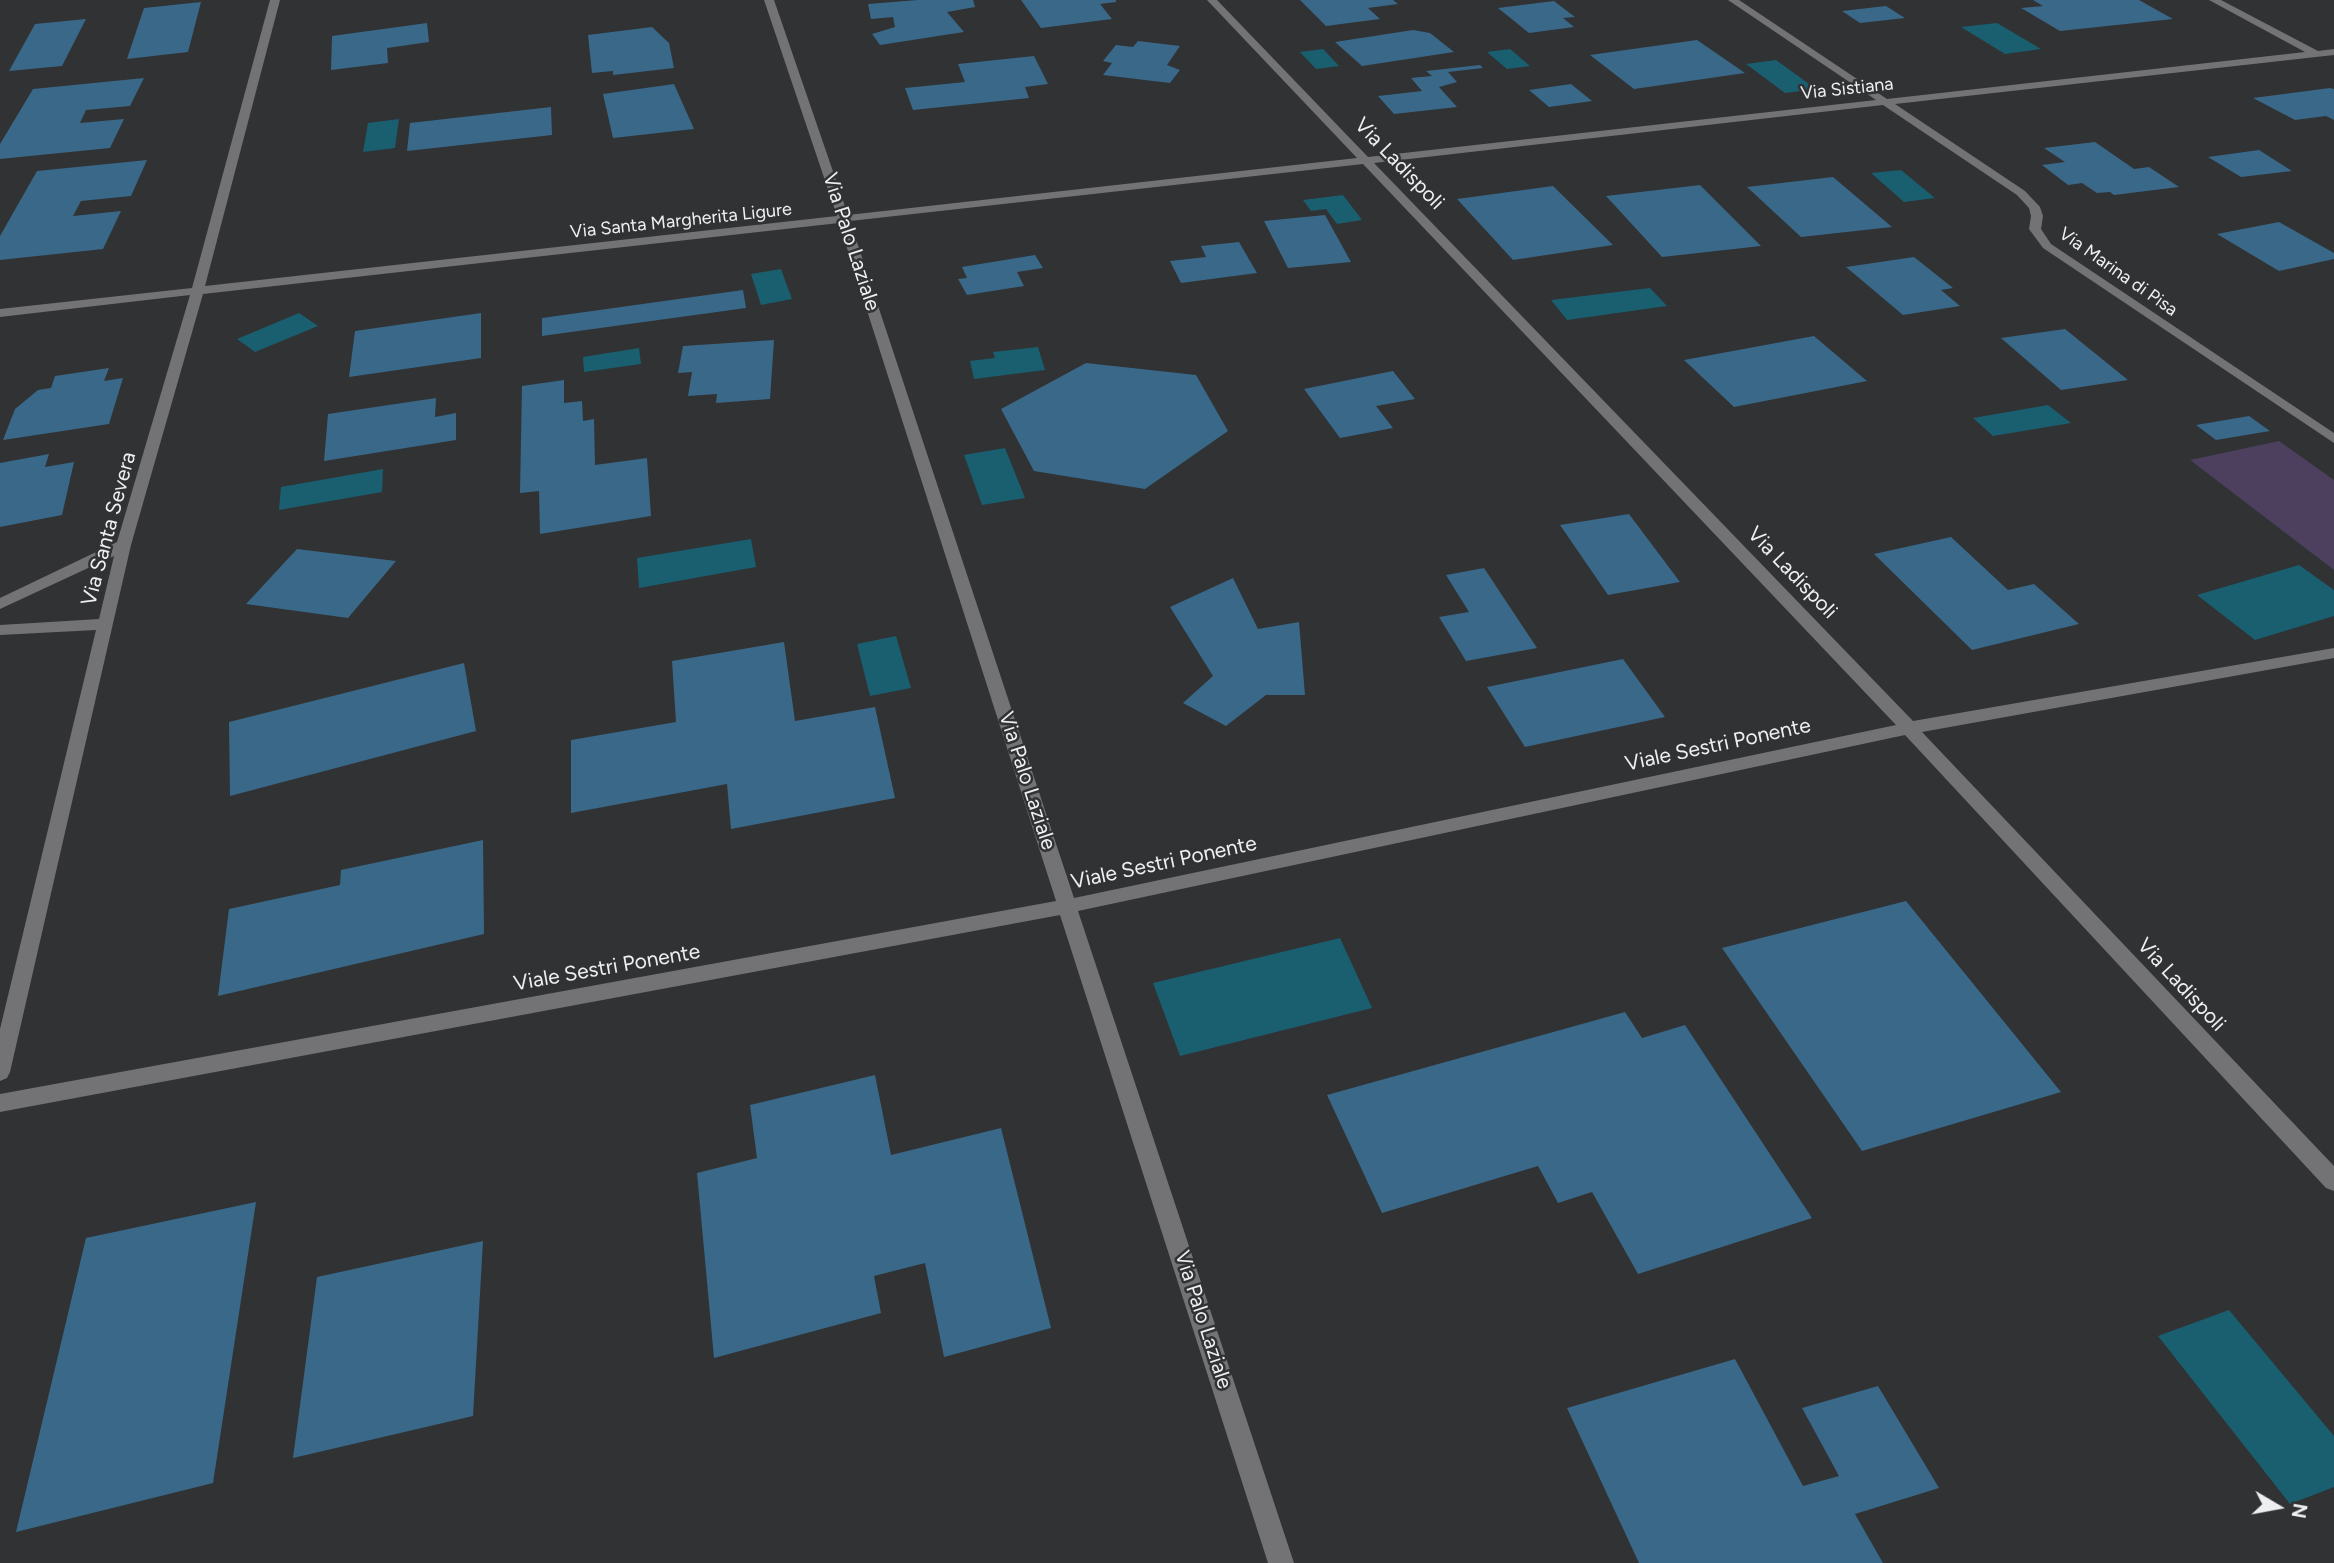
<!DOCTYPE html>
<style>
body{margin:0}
#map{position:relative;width:2334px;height:1563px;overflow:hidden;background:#303234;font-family:Figtree,sans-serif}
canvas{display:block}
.north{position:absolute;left:2243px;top:1472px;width:70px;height:70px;-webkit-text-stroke:5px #303234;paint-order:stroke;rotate:100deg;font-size:19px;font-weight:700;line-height:28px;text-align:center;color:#eeeff0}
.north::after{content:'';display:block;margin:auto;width:24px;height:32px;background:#eeeff0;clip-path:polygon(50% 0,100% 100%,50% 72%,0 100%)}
</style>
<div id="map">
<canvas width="2334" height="1563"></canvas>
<div class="north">N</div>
</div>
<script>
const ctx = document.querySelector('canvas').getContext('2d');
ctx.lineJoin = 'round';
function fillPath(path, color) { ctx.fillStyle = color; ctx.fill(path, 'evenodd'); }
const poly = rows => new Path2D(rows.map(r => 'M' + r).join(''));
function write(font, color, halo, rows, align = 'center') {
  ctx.font = font + ' Figtree,sans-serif'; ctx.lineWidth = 5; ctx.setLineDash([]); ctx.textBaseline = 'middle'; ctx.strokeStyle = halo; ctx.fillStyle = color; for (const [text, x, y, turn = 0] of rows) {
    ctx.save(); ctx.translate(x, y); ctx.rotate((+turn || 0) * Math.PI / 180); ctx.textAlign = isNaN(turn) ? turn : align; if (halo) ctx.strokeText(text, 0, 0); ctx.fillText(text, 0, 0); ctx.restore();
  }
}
fillPath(poly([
 [2279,441,2334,480,2334,570,2190,460]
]), '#4c405e');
fillPath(poly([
 [1997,23,2041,49,2005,54,1961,27],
 [1323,49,1339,66,1316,69,1300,52],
 [1510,49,1530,66,1507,69,1487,52],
 [1776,60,1816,89,1785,93,1746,64],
 [399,119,395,148,363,152,368,123],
 [1901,170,1935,198,1904,202,1871,173],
 [1343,195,1362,220,1337,224,1326,209,1311,211,1303,200],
 [781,269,792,299,761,305,751,274],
 [1650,288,1667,306,1567,320,1551,300],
 [299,313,318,326,255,352,237,339],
 [1038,347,1045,370,974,379,970,361,995,358,993,352],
 [639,348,641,364,584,372,583,357],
 [2048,405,2071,423,1993,436,1973,418],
 [1005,448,1025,498,982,505,964,455],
 [383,469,382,492,279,510,281,487],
 [751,539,756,567,639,588,637,558],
 [2299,565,2334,590,2334,616,2255,640,2197,595],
 [896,636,911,688,870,696,857,644],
 [1340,938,1372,1008,1180,1056,1153,983],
 [2229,1310,2334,1436,2334,1487,2290,1504,2158,1336]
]), '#1a5f70');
fillPath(poly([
 [918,0,973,0,975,7,947,12,964,32,880,45,872,34,895,27,893,17,871,19,868,4],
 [1021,0,1116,0,1116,2,1100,4,1112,19,1041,28],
 [1300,0,1393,0,1398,4,1368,8,1380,19,1326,26],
 [2033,0,2139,0,2173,19,2060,31,2021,8,2043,6],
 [1554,1,1575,17,1563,18,1574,27,1529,33,1498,8],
 [201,2,188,52,127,59,144,8],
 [1886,6,1905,18,1860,23,1842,11],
 [86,19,62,66,9,71,35,24],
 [427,23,429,42,387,48,388,63,331,70,332,36],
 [652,27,669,43,674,68,613,75,613,71,592,73,588,35],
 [1413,30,1430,33,1454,52,1362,66,1335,42],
 [1697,40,1745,73,1634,89,1590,55],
 [1138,41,1180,46,1167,65,1180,70,1170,83,1103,75,1112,63,1103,61,1116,45,1133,47],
 [1034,56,1048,84,1025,87,1029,98,913,110,905,88,965,82,958,64],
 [1480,65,1483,68,1448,72,1457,82,1439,87,1457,107,1394,114,1378,96,1422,91,1411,78,1432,76,1426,71],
 [144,78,130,106,86,110,80,123,124,119,110,148,0,159,0,144,33,89],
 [674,84,694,129,613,138,603,94],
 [1571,84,1592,101,1549,107,1529,90],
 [2330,88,2334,89,2334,120,2326,116,2295,120,2253,98],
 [551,107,552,135,407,151,410,123],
 [2095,142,2134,169,2149,167,2179,187,2114,195,2110,192,2097,193,2082,183,2068,185,2042,165,2065,162,2044,148],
 [2259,150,2292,171,2241,177,2208,157],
 [147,160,131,196,81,201,73,216,121,211,103,249,0,260,0,236,37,171],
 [1833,177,1892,227,1801,237,1747,187],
 [1700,185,1761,246,1662,257,1606,196],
 [1553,186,1613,245,1513,260,1457,199],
 [1325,215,1351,262,1288,268,1264,221],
 [2279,222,2334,253,2334,259,2279,271,2217,234],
 [1239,242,1257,273,1181,283,1170,261,1206,257,1201,246],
 [1035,255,1043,268,1017,272,1024,286,967,295,958,279,967,278,962,267],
 [1914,257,1953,288,1941,290,1960,306,1903,315,1846,267],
 [743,290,746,308,542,336,542,318],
 [481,313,481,358,349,377,355,331],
 [2065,329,2128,380,2061,390,2001,338],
 [1814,336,1867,381,1734,407,1684,360],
 [774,340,770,399,716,403,717,394,688,396,692,372,678,373,683,346],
 [1086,363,1196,375,1228,431,1145,489,1034,471,1001,409],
 [109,368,104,381,123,378,109,424,3,440,15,409,38,390,51,388,55,376],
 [1393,371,1415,399,1376,406,1393,428,1340,438,1304,389],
 [564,380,564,403,582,401,583,421,594,419,595,465,647,458,651,516,540,534,539,491,520,493,522,386],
 [436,398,435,417,456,413,456,440,324,461,328,414],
 [2249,416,2270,431,2216,440,2196,425],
 [49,454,45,467,74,462,62,515,0,527,0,463],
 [1629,514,1680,582,1608,595,1560,525],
 [1951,537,2008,590,2034,584,2079,624,1972,650,1874,554],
 [297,549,396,561,348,618,246,604],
 [1484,568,1537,648,1466,661,1439,617,1469,612,1446,575],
 [1233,578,1258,629,1299,622,1305,695,1266,695,1226,726,1183,703,1213,676,1170,607],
 [784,642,795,721,875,707,895,798,731,829,727,784,571,813,571,740,676,722,672,661],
 [1623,659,1665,717,1525,747,1487,687],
 [464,663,476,731,230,796,229,722],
 [483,840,484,934,218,996,229,909,340,885,341,870],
 [1906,901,2061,1092,1862,1151,1722,948],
 [1625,1012,1642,1038,1685,1025,1812,1218,1638,1274,1592,1192,1558,1203,1538,1166,1382,1213,1327,1095],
 [875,1075,891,1155,1001,1128,1051,1328,944,1357,925,1263,874,1276,881,1313,714,1358,697,1173,757,1158,750,1105],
 [256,1202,213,1483,16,1532,86,1238],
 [483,1241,473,1416,293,1458,317,1277],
 [1735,1359,1803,1486,1839,1476,1802,1408,1878,1386,1939,1488,1855,1514,1883,1563,1639,1563,1567,1408]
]), '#3a6888');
fillPath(poly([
 [270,0,280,0,205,286,837,216,764,0,774,0,848,215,1357,158,1207,0,1217,0,1368,157,1876,100,1728,0,1739,0,1887,99,2305,52,2209,0,2221,0,2318,51,2334,49,2334,55,1895,104,2025,191,2040,207,2043,216,2041,229,2051,244,2334,433,2334,443,2043,248,2029,229,2031,216,2029,208,2017,195,1883,105,1374,163,1913,721,2334,648,2334,658,1922,732,2334,1166,2334,1191,2326,1188,1905,735,1078,911,1294,1563,1268,1563,1060,915,0,1112,0,1094,1056,901,839,223,203,294,131,545,10,1072,7,1078,0,1081,0,1029,96,630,0,635,0,625,99,619,114,556,0,609,0,598,117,542,190,295,0,317,0,309,192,288,270,0],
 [1363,164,1896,725,1074,898,850,221,1363,164]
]), '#737375');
write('18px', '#eeeff0', '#303234', [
 ["Via Sistiana",1847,89,-6],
 ["Via Santa Margherita Ligure",681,221,-6],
 ["Via Marina di Pisa",2118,272,35]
]);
write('21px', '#eeeff0', '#303234', [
 ["Via Ladispoli",1399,164,46],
 ["Via Palo Laziale",851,242,72],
 ["Via Santa Severa",109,529,-75],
 ["Via Ladispoli",1792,573,46],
 ["Viale Sestri Ponente",1718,745,-12],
 ["Via Palo Laziale",1027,781,72],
 ["Viale Sestri Ponente",1164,863,-12],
 ["Viale Sestri Ponente",607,968,-10],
 ["Via Ladispoli",2181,985,47],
 ["Via Palo Laziale",1203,1320,72]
]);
</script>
